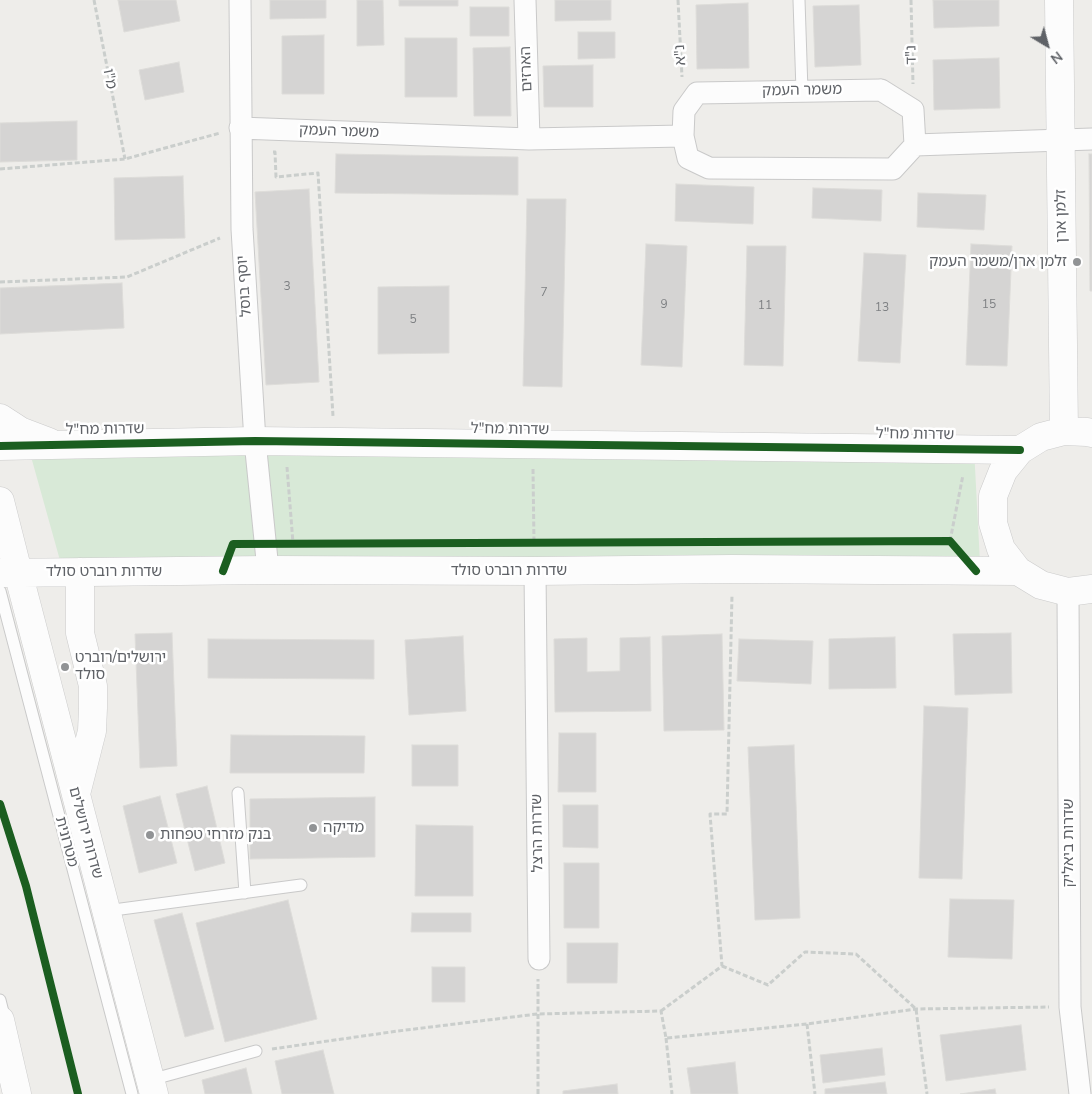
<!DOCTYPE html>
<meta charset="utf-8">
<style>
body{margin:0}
#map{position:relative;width:1092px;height:1094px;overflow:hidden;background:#eeedea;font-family:"Nunito Sans",sans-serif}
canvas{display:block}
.north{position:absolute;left:1022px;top:20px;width:50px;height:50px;-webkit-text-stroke:4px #fff;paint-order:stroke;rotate:143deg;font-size:14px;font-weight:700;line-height:20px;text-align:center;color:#5f6267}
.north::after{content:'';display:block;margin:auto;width:18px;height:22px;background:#5f6267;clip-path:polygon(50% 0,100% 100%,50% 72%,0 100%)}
</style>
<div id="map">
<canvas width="1092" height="1094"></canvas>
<div class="north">N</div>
</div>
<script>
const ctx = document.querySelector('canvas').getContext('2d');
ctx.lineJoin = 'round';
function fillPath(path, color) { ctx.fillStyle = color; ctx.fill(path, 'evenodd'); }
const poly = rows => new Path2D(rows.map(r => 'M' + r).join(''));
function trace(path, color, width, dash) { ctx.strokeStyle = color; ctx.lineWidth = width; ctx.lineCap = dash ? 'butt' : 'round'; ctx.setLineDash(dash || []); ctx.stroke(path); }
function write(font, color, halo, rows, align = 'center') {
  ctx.font = font + ' "Nunito Sans","Noto Sans Hebrew",sans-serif'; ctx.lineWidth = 5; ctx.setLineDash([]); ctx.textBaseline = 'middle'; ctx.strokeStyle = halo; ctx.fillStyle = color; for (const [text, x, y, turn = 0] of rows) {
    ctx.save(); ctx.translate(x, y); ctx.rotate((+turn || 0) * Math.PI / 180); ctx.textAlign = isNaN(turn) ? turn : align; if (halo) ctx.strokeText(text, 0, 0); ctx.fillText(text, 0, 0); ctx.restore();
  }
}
fillPath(poly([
 [974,448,980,563,277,559,265,450],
 [248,450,256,560,61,564,30,453]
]), '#d8e9d7');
const building = poly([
 [118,0,176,0,180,21,124,32,118,0],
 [270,0,326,0,326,18,270,19,270,0],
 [357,0,383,0,384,45,357,46,357,0],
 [399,0,458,0,458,6,399,6,399,0],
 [555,0,611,0,611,20,555,21,555,0],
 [933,0,999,0,999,26,934,28,933,0],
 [748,3,749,68,697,69,696,5,748,3],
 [859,5,861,65,815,67,813,6,859,5],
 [470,7,509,7,509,36,470,36,470,7],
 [578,32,615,32,615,58,578,59,578,32],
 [324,35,324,94,282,94,282,36,324,35],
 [405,38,457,38,457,97,405,97,405,38],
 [510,47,511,116,474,116,473,48,510,47],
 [999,58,1000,108,934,110,933,60,999,58],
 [179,62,184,92,145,100,139,70,179,62],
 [593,65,593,107,544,107,543,66,593,65],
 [77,121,77,160,0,162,0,123,77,121],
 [336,154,518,157,518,195,335,193,336,154],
 [1089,154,1092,154,1092,291,1090,291,1089,154],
 [183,176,185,238,115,240,114,178,183,176],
 [676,184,754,187,753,224,675,221,676,184],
 [813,188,882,190,881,221,812,218,813,188],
 [309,189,319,382,266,385,255,192,309,189],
 [918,193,986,195,984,230,917,227,918,193],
 [527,199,566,199,562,387,523,386,527,199],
 [646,244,687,246,682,367,641,365,646,244],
 [971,244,1012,246,1007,366,966,365,971,244],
 [747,246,786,246,783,366,744,365,747,246],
 [864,253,906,255,900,363,858,361,864,253],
 [122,283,124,328,0,334,0,288,122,283],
 [449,286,449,353,378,354,378,287,449,286],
 [172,633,177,766,140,768,135,634,172,633],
 [1011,633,1012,693,955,695,953,634,1011,633],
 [722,634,724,730,664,731,662,636,722,634],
 [463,636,466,711,409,715,405,640,463,636],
 [650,637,651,711,555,712,554,639,587,638,587,672,620,671,620,638,650,637],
 [895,637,896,688,829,689,829,639,895,637],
 [208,639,374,640,374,679,208,678,208,639],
 [739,639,813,641,811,684,737,681,739,639],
 [924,706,968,708,962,879,919,878,924,706],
 [559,733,596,733,596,792,558,792,559,733],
 [231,735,365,736,364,773,230,773,231,735],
 [412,745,458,745,458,786,412,786,412,745],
 [794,745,800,918,755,920,748,747,794,745],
 [207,786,225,863,195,871,176,794,207,786],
 [160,796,177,863,139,873,123,806,160,796],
 [375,797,375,857,250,859,250,799,375,797],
 [563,805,598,805,598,848,563,847,563,805],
 [416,825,473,826,473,896,415,896,416,825],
 [564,863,599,863,599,928,564,928,564,863],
 [950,899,1014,900,1012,959,948,957,950,899],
 [288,900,317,1019,225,1042,196,923,288,900],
 [182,913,214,1029,185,1037,154,920,182,913],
 [412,913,471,913,471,932,411,932,412,913],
 [567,943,618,943,617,983,567,983,567,943],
 [432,967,465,967,465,1002,432,1002,432,967],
 [1021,1025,1026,1070,946,1081,940,1035,1021,1025],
 [882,1048,885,1075,823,1083,820,1055,882,1048],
 [323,1050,334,1094,282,1094,275,1061,323,1050],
 [735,1062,738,1094,691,1094,687,1068,735,1062],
 [246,1068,252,1094,205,1094,202,1080,246,1068],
 [885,1082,887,1094,825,1094,825,1089,885,1082],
 [617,1084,618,1094,563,1094,563,1091,617,1084],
 [995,1089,996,1094,960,1094,995,1089]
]);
fillPath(building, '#d5d4d3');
trace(building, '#dddcd9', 1);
const lane = poly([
 [799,0,802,91],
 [0,591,132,1094],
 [238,793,245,893],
 [106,911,301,885],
 [0,1000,5,1020],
 [150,1080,256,1051]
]);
const street = poly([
 [240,0,242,229,255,441,268,570],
 [525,0,529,139],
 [881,90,913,110,915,145,893,169,709,168,688,158,683,136,684,111,697,93,881,90],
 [240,128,529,139,683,136],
 [915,145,1092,139],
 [535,571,539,959],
 [1068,592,1070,1007,1080,1094]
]);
const secondary = poly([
 [1059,0,1064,431],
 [0,418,20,431,49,442],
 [1092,433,1087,432,1064,431,1041,437,1020,450,1003,471,993,496,993,523,1001,549,1018,571,1041,585,1068,592,1092,589],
 [0,446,255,441,1020,450],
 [0,501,18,572,154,1094],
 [0,573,268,570,535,571,732,569,1018,571],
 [76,794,92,731,93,708,93,686,80,633,80,572],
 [0,1020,17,1094]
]);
trace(lane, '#c9c9c9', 13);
trace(street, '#c9c9c9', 23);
trace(secondary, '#cbcbcb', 29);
trace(poly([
 [94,0,125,159],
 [678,0,682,77],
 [911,0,913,84],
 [273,152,275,152,276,177,318,173,333,416],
 [0,169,125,159,220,133],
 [0,282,127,277,220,238],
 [287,467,293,543],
 [533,469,534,543],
 [950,541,963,475],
 [795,542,950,541,954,546],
 [432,543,641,542],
 [722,966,768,985,805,952,856,954,916,1009,927,1094],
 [661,1011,722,966,710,814,727,814,732,595],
 [807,1024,815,1094],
 [666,1038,672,1094],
 [272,1049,398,1031,537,1014,661,1011,666,1038,807,1024,916,1009,1049,1007],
 [538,1094,538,979]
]), '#cacecc', 3, [5, 2.5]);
trace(lane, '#fcfcfc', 11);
trace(street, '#fcfcfc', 21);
trace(secondary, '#fcfcfc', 28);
trace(poly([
 [0,446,255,441,1020,450],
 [223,571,233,544,950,541,976,571],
 [0,804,26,886,78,1094]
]), '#1b5e20', 8);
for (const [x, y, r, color] of [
 [1077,262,5,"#919395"],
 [65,667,5,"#919395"],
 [313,828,5,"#919395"],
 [150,835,5,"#919395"]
]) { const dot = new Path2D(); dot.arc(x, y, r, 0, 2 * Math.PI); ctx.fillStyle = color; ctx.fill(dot); trace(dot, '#fff', 2); }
write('12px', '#7e8083', null, [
 ["3",287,287],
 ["7",544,293],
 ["9",664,305],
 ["15",989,305],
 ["11",765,306],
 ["13",882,308],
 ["5",413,320]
]);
write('15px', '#5f6267', '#fff', [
 ["נ\"א",681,55,-93],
 ["נ\"ד",912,55,-91],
 ["הארזים",527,69,-92],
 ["מ\"ו",109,79,79],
 ["משמר העמק",802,91,-1],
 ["משמר העמק",339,132,2],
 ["זלמן ארן",1062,216,-91],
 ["יוסף בוסל",245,286,-94],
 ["שדרות מח\"ל",105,430,-1],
 ["שדרות מח\"ל",510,430,1],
 ["שדרות מח\"ל",915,435,1],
 ["שדרות רוברט סולד",509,571],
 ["שדרות רוברט סולד",104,572],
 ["שדרות ירושלים",85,833,75],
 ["שדרות הרצל",538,833,-91],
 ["מטרונית",66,842,75],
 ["שדרות ביאליק",1069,843,-90]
]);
write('15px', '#5f6267', '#fff', [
 ["זלמן ארן/משמר העמק",1067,262,"right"],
 ["ירושלים/רוברט",75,658],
 ["סולד",75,675],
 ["מדיקה",323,828],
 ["בנק מזרחי טפחות",160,835]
], 'left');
</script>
